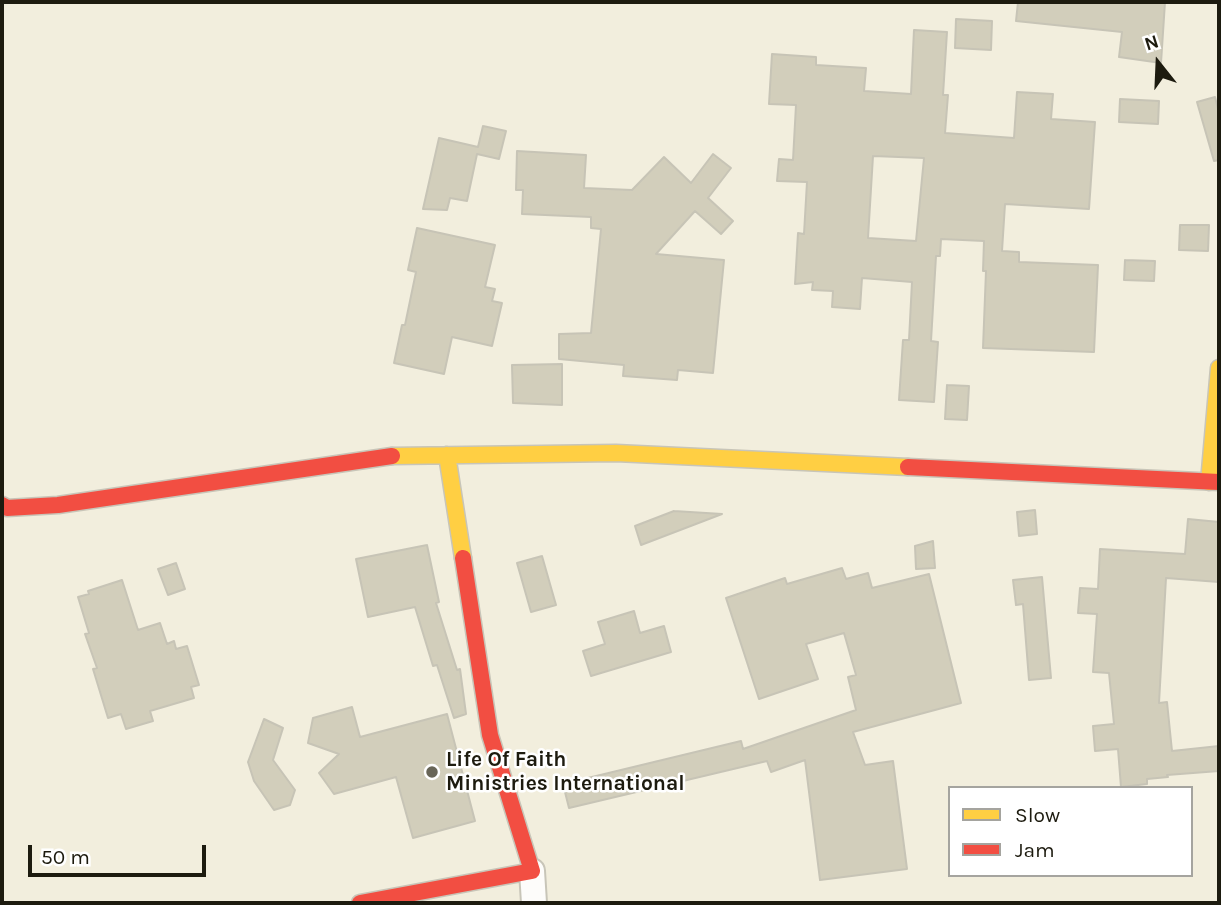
<!DOCTYPE html>
<style>
body{margin:0}
#map{position:relative;width:1221px;height:905px;overflow:hidden;background:#f2eedd;font-family:Karla,sans-serif}
canvas{display:block}
.frame{position:absolute;inset:0;border:4px solid #1d1b0f;pointer-events:none}
.legend{position:absolute;left:948px;top:786px;width:245px;height:91px;box-sizing:border-box;background:#fff;border:2px solid #a5a49f;margin:0;padding:9px 12px;list-style:none;font-size:21px;color:#1d1b0f}
.legend li{display:flex;align-items:center;gap:14px;height:35px}
.legend b{width:35px;border:2px solid #a5a49f}
.north{position:absolute;left:1123px;top:28px;width:70px;height:70px;-webkit-text-stroke:5px #fff;paint-order:stroke;rotate:342deg;font-size:19px;font-weight:700;line-height:28px;text-align:center;color:#1d1b0f}
.north::after{content:'';display:block;margin:auto;width:24px;height:32px;background:#1d1b0f;clip-path:polygon(50% 0,100% 100%,50% 72%,0 100%)}
.scale{position:absolute;left:28px;top:845px;width:178px;height:32px;box-sizing:border-box;border:4px solid #1d1b0f;border-top:0;padding-left:9px;font-size:21px;line-height:24px;white-space:nowrap;color:#1d1b0f;-webkit-text-stroke:5px #fff;paint-order:stroke}
</style>
<div id="map">
<canvas width="1221" height="905"></canvas>
<div class="frame"></div>
<ul class="legend">
<li><b style="height:9px;background:#ffcf43"></b>Slow</li>
<li><b style="height:9px;background:#f24e42"></b>Jam</li>
</ul>
<div class="north">N</div>
<div class="scale">50 m</div>
</div>
<script>
const ctx = document.querySelector('canvas').getContext('2d');
ctx.lineJoin = 'round';
function fillPath(path, color) { ctx.fillStyle = color; ctx.fill(path, 'evenodd'); }
const poly = rows => new Path2D(rows.map(r => 'M' + r).join(''));
function trace(path, color, width, dash) { ctx.strokeStyle = color; ctx.lineWidth = width; ctx.lineCap = dash ? 'butt' : 'round'; ctx.setLineDash(dash || []); ctx.stroke(path); }
function write(font, color, halo, rows, align = 'center') {
  ctx.font = font + ' Karla,sans-serif'; ctx.lineWidth = 5; ctx.setLineDash([]); ctx.textBaseline = 'middle'; ctx.strokeStyle = halo; ctx.fillStyle = color; for (const [text, x, y, turn = 0] of rows) {
    ctx.save(); ctx.translate(x, y); ctx.rotate((+turn || 0) * Math.PI / 180); ctx.textAlign = isNaN(turn) ? turn : align; if (halo) ctx.strokeText(text, 0, 0); ctx.fillText(text, 0, 0); ctx.restore();
  }
}
const building = poly([
 [1018,2,1165,2,1161,63,1119,57,1122,32,1016,21,1018,2],
 [956,19,992,21,991,50,955,48,956,19],
 [914,30,947,32,943,95,948,95,945,133,1014,138,1017,92,1053,94,1051,119,1095,122,1089,209,1005,204,1002,251,1019,252,1019,262,1098,265,1094,352,983,348,986,271,983,271,984,241,941,239,940,256,936,256,931,341,938,342,934,402,899,400,903,340,909,340,912,282,862,278,860,309,832,307,833,291,812,290,813,282,795,284,798,233,804,234,807,182,777,181,779,159,793,160,796,105,769,104,772,54,816,57,816,65,866,68,864,91,911,94,914,30],
 [873,156,924,158,916,241,868,238,873,156],
 [1215,97,1219,113,1219,160,1214,161,1197,102,1215,97],
 [1120,99,1159,101,1158,124,1119,122,1120,99],
 [483,126,506,131,499,159,477,154,467,201,450,198,447,210,423,209,439,138,478,147,483,126],
 [517,151,586,155,584,188,632,190,664,157,691,183,713,154,731,168,708,198,733,221,721,234,695,211,656,254,724,260,713,373,678,370,677,380,623,376,624,365,559,359,559,334,591,333,601,229,591,228,591,217,522,214,523,190,516,190,517,151],
 [1180,225,1209,225,1208,251,1179,250,1180,225],
 [417,228,495,245,485,287,495,289,492,301,502,303,492,346,452,337,444,374,394,363,402,325,405,325,416,272,408,270,417,228],
 [1125,260,1155,261,1154,281,1124,280,1125,260],
 [562,364,562,405,513,403,512,365,562,364],
 [947,385,969,386,967,420,945,419,947,385],
 [1035,510,1037,534,1019,536,1017,512,1035,510],
 [674,511,722,514,641,545,635,526,674,511],
 [1188,519,1219,522,1219,582,1166,578,1159,703,1167,702,1172,751,1219,746,1219,771,1167,775,1168,777,1147,779,1147,784,1121,787,1118,749,1095,751,1093,726,1114,724,1109,673,1093,672,1097,614,1078,613,1080,588,1098,589,1100,549,1185,554,1188,519],
 [933,541,935,568,916,569,915,546,933,541],
 [427,545,439,602,436,603,457,670,460,669,466,714,454,718,437,665,433,666,415,607,368,617,356,559,427,545],
 [542,556,556,605,531,612,517,563,542,556],
 [176,563,185,589,168,595,158,569,176,563],
 [842,568,846,579,868,573,872,588,929,574,961,703,853,732,865,765,893,761,907,869,820,880,805,760,771,772,767,761,569,808,563,784,741,741,743,749,856,710,848,677,856,675,844,633,806,644,818,679,759,699,726,598,785,578,787,584,842,568],
 [1042,577,1051,678,1029,680,1023,604,1016,605,1013,580,1042,577],
 [122,580,138,630,160,623,167,644,174,641,176,649,187,646,199,685,191,687,194,698,150,711,153,721,126,729,121,714,108,718,93,669,97,668,85,634,89,633,78,597,89,594,88,591,122,580],
 [634,611,640,633,664,626,671,652,591,676,583,651,605,644,598,622,634,611],
 [352,707,360,737,447,714,475,821,413,838,396,777,334,794,319,773,339,754,308,743,313,718,352,707],
 [264,719,283,728,273,760,295,790,290,805,274,810,254,781,248,762,264,719]
]);
fillPath(building, '#d2cebb');
trace(building, '#c7c4b6', 2);
const street = poly([
 [532,871,534,903]
]);
const slow = poly([
 [447,455,463,558],
 [392,456,616,453,908,467],
 [1209,482,1219,368]
]);
const jam = poly([
 [908,467,1219,482],
 [2,505,7,508,58,505,392,456],
 [360,903,532,871,490,735,463,558]
]);
trace(street, '#c8c5b8', 28);
trace(slow, '#c8c5b8', 19);
trace(jam, '#c8c5b8', 19);
trace(street, '#fdfcfa', 24);
trace(slow, '#ffcf43', 16);
trace(jam, '#f24e42', 16);
for (const [x, y, r, color] of [
 [432,772,7,"#686557"]
]) { const dot = new Path2D(); dot.arc(x, y, r, 0, 2 * Math.PI); ctx.fillStyle = color; ctx.fill(dot); trace(dot, '#fff', 2.5); }
write('bold 21px', '#1d1b0f', '#fff', [
 ["Life Of Faith",446,760],
 ["Ministries International",446,784]
], 'left');
</script>
